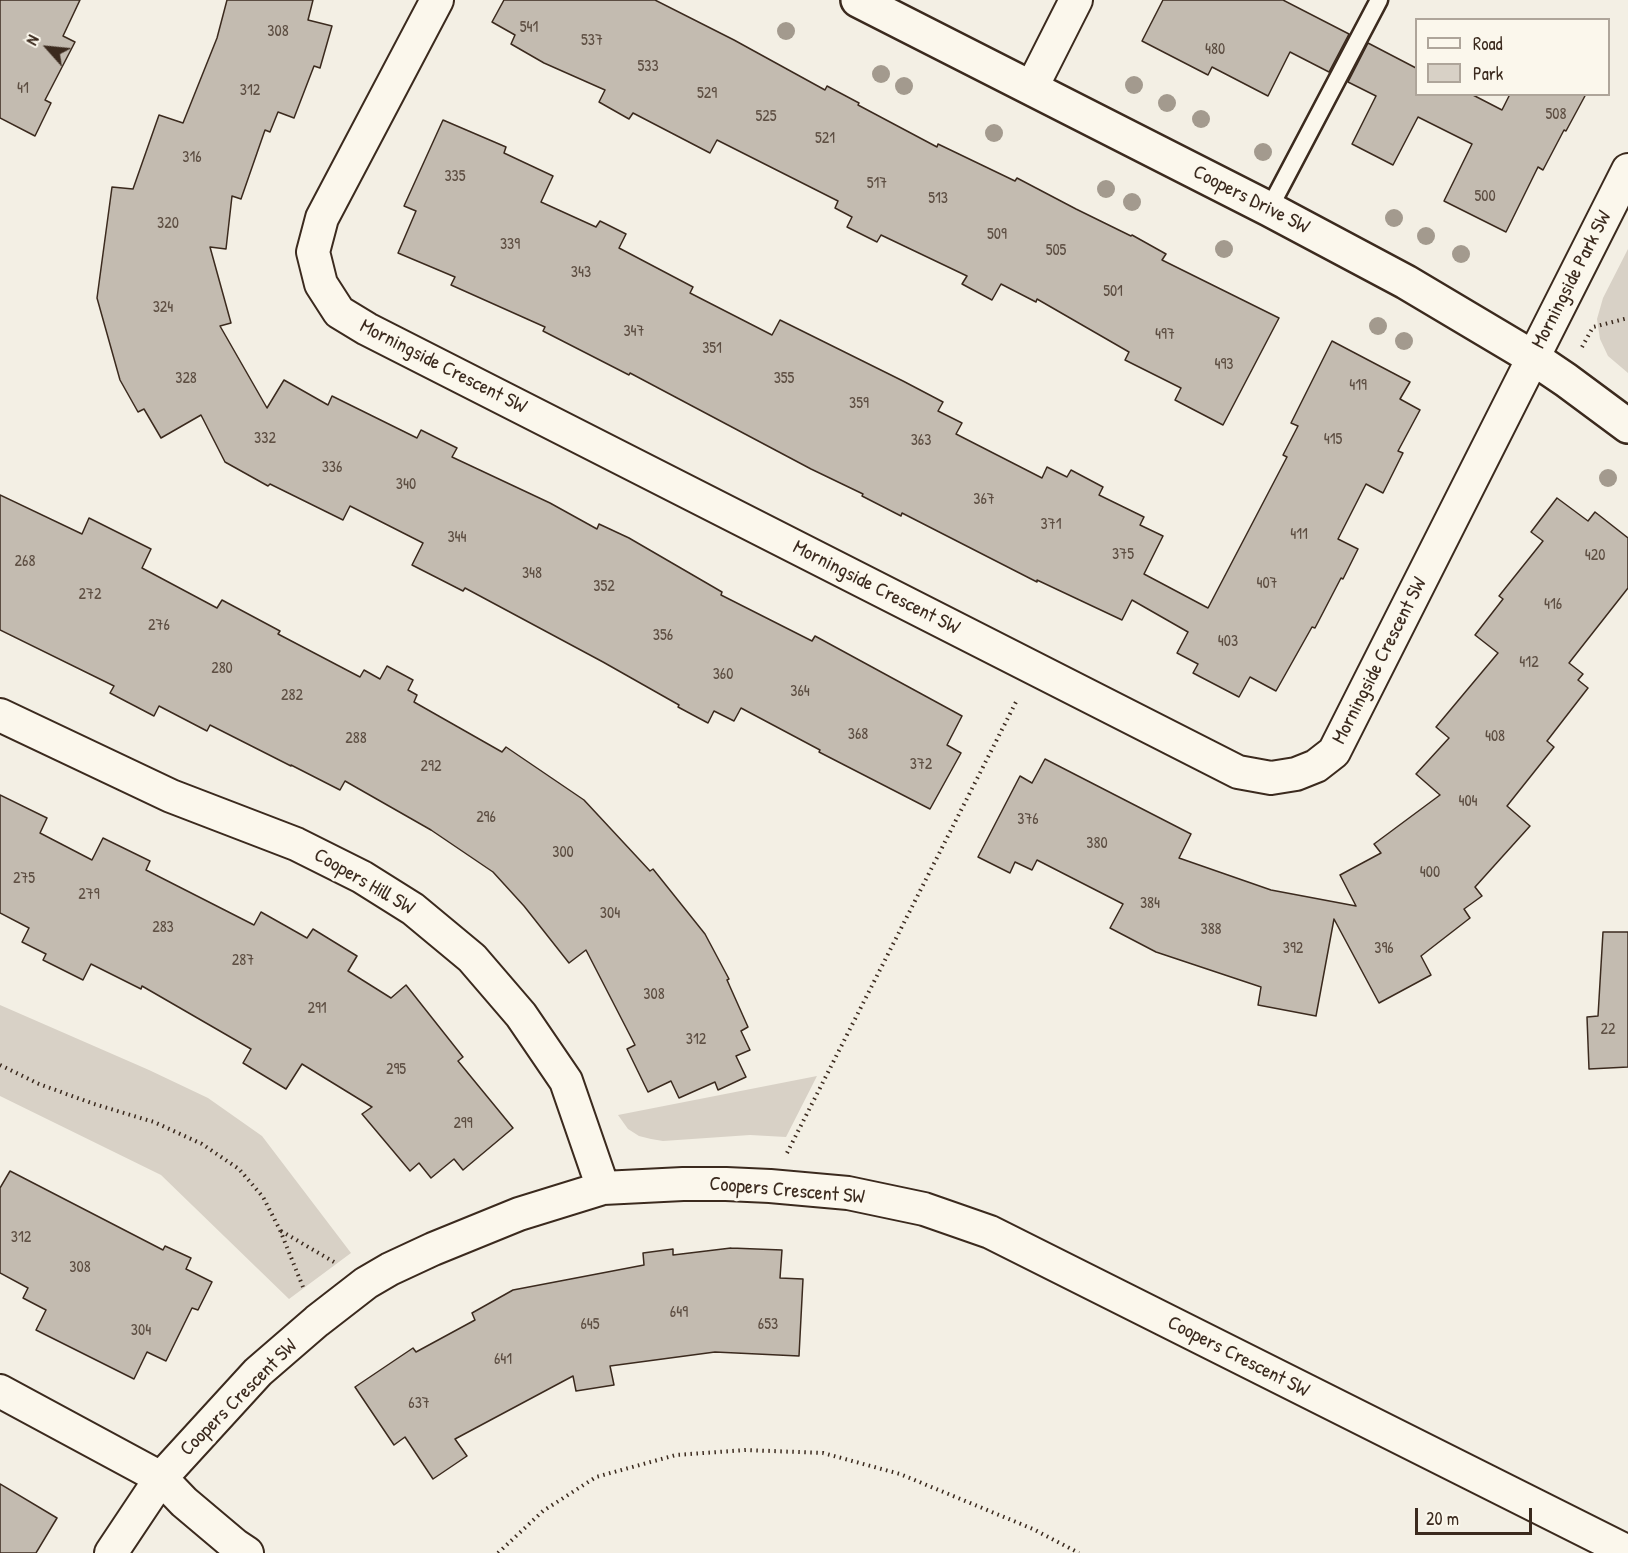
<!DOCTYPE html>
<style>
body{margin:0}
#map{position:relative;width:1628px;height:1553px;overflow:hidden;background:#f3efe4;font-family:"Patrick Hand",sans-serif}
canvas{display:block}
.legend{position:absolute;left:1415px;top:18px;width:195px;height:78px;box-sizing:border-box;background:#fbf7ec;border:2px solid #aea59a;margin:0;padding:8px 10px;list-style:none;font-size:18px;color:#3b2a1e}
.legend li{display:flex;align-items:center;gap:12px;height:30px}
.legend b{width:30px;border:2px solid #aea59a}
.north{position:absolute;left:18px;top:18px;width:60px;height:60px;-webkit-text-stroke:4px #fbf7ec;paint-order:stroke;rotate:297deg;font-size:16px;font-weight:700;line-height:24px;text-align:center;color:#3b2a1e}
.north::after{content:'';display:block;margin:auto;width:21px;height:27px;background:#3b2a1e;clip-path:polygon(50% 0,100% 100%,50% 72%,0 100%)}
.scale{position:absolute;left:1415px;top:1508px;width:117px;height:27px;box-sizing:border-box;border:3px solid #3b2a1e;border-top:0;padding-left:8px;font-size:18px;line-height:21px;white-space:nowrap;color:#3b2a1e;-webkit-text-stroke:4px #fbf7ec;paint-order:stroke}
</style>
<div id="map">
<canvas width="1628" height="1553"></canvas>
<ul class="legend">
<li><b style="height:8px;background:#fbf7ec"></b>Road</li>
<li><b style="height:16px;background:#d8d1c6"></b>Park</li>
</ul>
<div class="north">N</div>
<div class="scale">20 m</div>
</div>
<script>
const ctx = document.querySelector('canvas').getContext('2d');
ctx.lineJoin = 'round';
function fillPath(path, color) { ctx.fillStyle = color; ctx.fill(path, 'evenodd'); }
const poly = rows => new Path2D(rows.map(r => 'M' + r).join(''));
function trace(path, color, width, dash) { ctx.strokeStyle = color; ctx.lineWidth = width; ctx.lineCap = dash ? 'butt' : 'round'; ctx.setLineDash(dash || []); ctx.stroke(path); }
function write(font, color, halo, rows, align = 'center') {
  ctx.font = font + ' "Patrick Hand",sans-serif'; ctx.lineWidth = 6; ctx.setLineDash([]); ctx.textBaseline = 'middle'; ctx.strokeStyle = halo; ctx.fillStyle = color; for (const [text, x, y, turn = 0] of rows) {
    ctx.save(); ctx.translate(x, y); ctx.rotate((+turn || 0) * Math.PI / 180); ctx.textAlign = isNaN(turn) ? turn : align; if (halo) ctx.strokeText(text, 0, 0); ctx.fillText(text, 0, 0); ctx.restore();
  }
}
fillPath(poly([
 [1628,249,1628,373,1608,356,1600,339,1597,319,1603,298],
 [0,1005,149,1070,208,1098,262,1136,351,1253,289,1299,161,1175,0,1096],
 [817,1076,786,1137,750,1135,663,1141,651,1139,639,1136,628,1129,618,1115]
]), '#d8d1c6');
const building = poly([
 [0,0,80,0,63,36,75,42,45,100,51,103,35,136,0,118,0,0],
 [227,0,313,0,308,20,332,26,320,68,314,66,294,118,278,112,270,132,265,130,241,199,232,196,226,249,210,247,231,323,220,326,267,408,284,380,328,405,332,396,417,438,421,430,457,448,452,457,550,503,597,529,599,524,629,538,722,592,721,595,812,641,815,636,962,716,947,745,961,753,930,809,819,752,820,750,741,708,734,721,714,711,708,723,678,707,679,705,603,662,465,588,463,591,412,565,423,543,350,506,343,520,270,484,268,486,225,462,201,415,161,438,144,409,138,412,120,380,97,298,112,187,133,189,159,115,183,123,217,38,227,0],
 [504,0,655,0,734,40,825,90,827,86,859,103,858,105,937,147,938,144,1015,181,1017,178,1076,209,1131,236,1132,235,1166,254,1162,260,1279,318,1223,425,1175,400,1181,388,1125,360,1129,352,1037,299,1036,302,1001,284,992,300,962,284,967,276,881,235,877,242,847,227,852,217,835,208,838,201,717,140,710,153,633,113,629,119,599,102,605,90,544,63,511,44,515,35,492,22,504,0],
 [1163,0,1283,0,1349,34,1329,72,1290,52,1268,96,1212,67,1208,75,1142,41,1163,0],
 [1368,43,1416,68,1416,94,1471,94,1502,110,1510,94,1586,94,1566,131,1564,130,1543,170,1538,167,1506,232,1444,201,1472,144,1418,117,1393,165,1352,144,1376,96,1348,82,1368,43],
 [443,120,506,147,504,153,553,176,541,202,596,227,600,221,626,234,619,248,693,287,690,293,772,335,780,320,903,381,943,402,938,411,962,423,956,434,1042,478,1047,467,1067,477,1071,470,1103,487,1099,495,1144,517,1140,525,1163,536,1144,574,1208,608,1287,457,1283,455,1298,426,1291,423,1332,341,1410,382,1400,399,1420,410,1398,451,1403,453,1383,493,1366,484,1338,539,1358,549,1343,579,1341,578,1315,628,1312,627,1276,691,1250,677,1239,697,1193,673,1198,664,1177,653,1188,632,1132,600,1122,620,1037,580,1037,582,902,513,901,516,862,496,863,494,811,469,630,373,629,375,543,331,545,327,451,285,455,277,398,253,416,211,404,206,443,120],
 [0,495,82,534,89,518,151,549,142,568,217,608,222,600,280,631,278,634,360,677,364,670,380,679,387,666,413,680,408,690,417,695,414,702,502,752,506,747,584,800,650,871,653,869,705,934,729,979,727,980,748,1027,741,1031,750,1050,736,1056,746,1077,718,1090,715,1082,679,1098,671,1081,648,1092,627,1049,635,1045,586,950,569,963,524,906,493,872,431,830,345,781,340,790,291,765,291,766,210,725,207,731,159,706,154,716,110,693,114,686,0,630,0,495],
 [1557,498,1588,521,1595,512,1628,538,1628,588,1569,663,1583,674,1578,680,1588,688,1547,741,1554,747,1507,806,1530,826,1475,887,1482,896,1464,909,1470,918,1421,956,1431,975,1379,1003,1334,919,1316,1016,1258,1005,1261,987,1156,952,1110,928,1123,904,1037,860,1032,870,1015,862,1010,873,978,857,1020,776,1032,783,1045,759,1191,834,1179,858,1271,890,1356,906,1340,875,1381,853,1374,844,1440,795,1416,774,1449,738,1436,727,1498,653,1475,635,1503,599,1499,596,1543,541,1531,532,1557,498],
 [0,795,47,818,40,833,92,860,103,838,150,861,146,870,254,925,261,912,307,938,313,929,357,956,348,971,391,998,406,985,463,1057,458,1061,513,1128,463,1170,454,1159,431,1178,419,1163,410,1171,362,1114,372,1107,302,1064,286,1089,243,1063,251,1049,142,986,141,989,91,964,83,980,43,960,46,954,22,942,29,928,0,913,0,795],
 [1603,932,1628,932,1628,1067,1589,1069,1587,1017,1598,1016,1603,932],
 [10,1171,163,1250,165,1246,191,1258,186,1269,212,1282,198,1310,192,1308,166,1361,147,1352,134,1379,36,1330,46,1310,23,1298,28,1288,0,1273,0,1188,10,1171],
 [731,1248,782,1250,780,1278,803,1279,799,1356,715,1352,610,1366,614,1385,576,1391,573,1376,455,1439,467,1456,433,1479,405,1437,394,1445,355,1387,413,1348,416,1352,475,1320,472,1313,513,1290,644,1265,643,1253,673,1249,673,1255,731,1248],
 [0,1484,57,1518,36,1553,0,1553,0,1484]
]);
fillPath(building, '#c3bbb0');
trace(building, '#3b2a1e', 1.5);
const service = poly([
 [1269,209,1379,0]
]);
const minor = poly([
 [437,0,322,218,313,252,321,284,339,312,367,329,1238,772,1271,778,1296,774,1316,766,1334,752,1628,170],
 [1032,87,1076,0],
 [0,715,171,796,296,844,362,877,413,909,472,958,521,1015,566,1081,603,1188],
 [0,1391,161,1478,184,1502,235,1545,247,1553],
 [111,1553,161,1478,258,1372,317,1321,366,1283,390,1269,433,1249,519,1214,603,1188,683,1184,726,1184,770,1186,848,1193,924,1209,990,1232,1628,1552]
]);
const tertiary = poly([
 [858,0,1269,209,1406,282,1532,357,1566,380,1628,426]
]);
trace(service, '#3b2a1e', 21);
trace(minor, '#3b2a1e', 36);
trace(tertiary, '#3b2a1e', 38);
trace(poly([
 [1582,347,1593,327,1628,318],
 [0,1065,39,1084,94,1104,154,1122,202,1144,239,1169,263,1197,280,1230,303,1287],
 [787,1153,1017,700],
 [281,1231,334,1262],
 [498,1553,543,1511,596,1477,676,1455,746,1450,823,1453,900,1474,1033,1529,1079,1553]
]), '#3b2a1e', 4, [1.5, 4.5]);
trace(service, '#fbf7ec', 16);
trace(minor, '#fbf7ec', 32);
trace(tertiary, '#fbf7ec', 33);
ctx.fillStyle = '#a39a8e';
for (const [x, y] of [
 [786,31],
 [881,74],
 [1134,85],
 [904,86],
 [1167,103],
 [1201,119],
 [994,133],
 [1263,152],
 [1106,189],
 [1132,202],
 [1394,218],
 [1426,236],
 [1224,249],
 [1461,254],
 [1378,326],
 [1404,341],
 [1608,478]
]) { ctx.beginPath(); ctx.arc(x, y, 9, 0, 2 * Math.PI); ctx.fill(); }
write('16px', '#5d4e42', null, [
 ["541",529,28],
 ["308",278,32],
 ["537",592,41],
 ["480",1215,50],
 ["533",648,67],
 ["41",23,89],
 ["312",250,91],
 ["529",707,94],
 ["508",1556,115],
 ["525",766,117],
 ["521",825,139],
 ["316",192,158],
 ["335",455,177],
 ["517",877,184],
 ["500",1485,197],
 ["513",938,199],
 ["320",168,224],
 ["509",997,235],
 ["339",510,245],
 ["505",1056,251],
 ["343",581,273],
 ["501",1113,292],
 ["324",163,308],
 ["347",634,332],
 ["497",1165,335],
 ["351",712,349],
 ["493",1224,365],
 ["328",186,379],
 ["355",784,379],
 ["419",1358,386],
 ["359",859,404],
 ["332",265,439],
 ["415",1333,440],
 ["363",921,441],
 ["336",332,468],
 ["340",406,485],
 ["367",984,500],
 ["371",1051,525],
 ["411",1299,535],
 ["344",457,538],
 ["375",1123,555],
 ["420",1595,556],
 ["268",25,562],
 ["348",532,574],
 ["407",1267,584],
 ["352",604,587],
 ["272",90,595],
 ["416",1553,605],
 ["276",159,626],
 ["356",663,636],
 ["403",1228,642],
 ["412",1529,663],
 ["280",222,669],
 ["360",723,675],
 ["364",800,692],
 ["282",292,696],
 ["368",858,735],
 ["408",1495,737],
 ["288",356,739],
 ["372",921,765],
 ["292",431,767],
 ["404",1468,802],
 ["296",486,818],
 ["376",1028,820],
 ["380",1097,844],
 ["300",563,853],
 ["400",1430,873],
 ["275",24,879],
 ["279",89,895],
 ["384",1150,904],
 ["304",610,914],
 ["283",163,928],
 ["388",1211,930],
 ["392",1293,949],
 ["396",1384,949],
 ["287",243,961],
 ["308",654,995],
 ["291",317,1009],
 ["22",1608,1030],
 ["312",696,1040],
 ["295",396,1070],
 ["299",463,1124],
 ["312",21,1238],
 ["308",80,1268],
 ["649",679,1313],
 ["645",590,1325],
 ["653",768,1325],
 ["304",141,1331],
 ["641",503,1360],
 ["637",419,1404]
]);
write('20px', '#3b2a1e', '#fbf7ec', [
 ["Coopers Drive SW",1251,200,27],
 ["Morningside Park SW",1572,280,-63],
 ["Morningside Crescent SW",443,367,27],
 ["Morningside Crescent SW",876,588,27],
 ["Morningside Crescent SW",1380,661,-63],
 ["Coopers Hill SW",364,882,30],
 ["Coopers Crescent SW",787,1191,5],
 ["Coopers Crescent SW",1238,1357,27],
 ["Coopers Crescent SW",239,1398,-45]
]);
</script>
